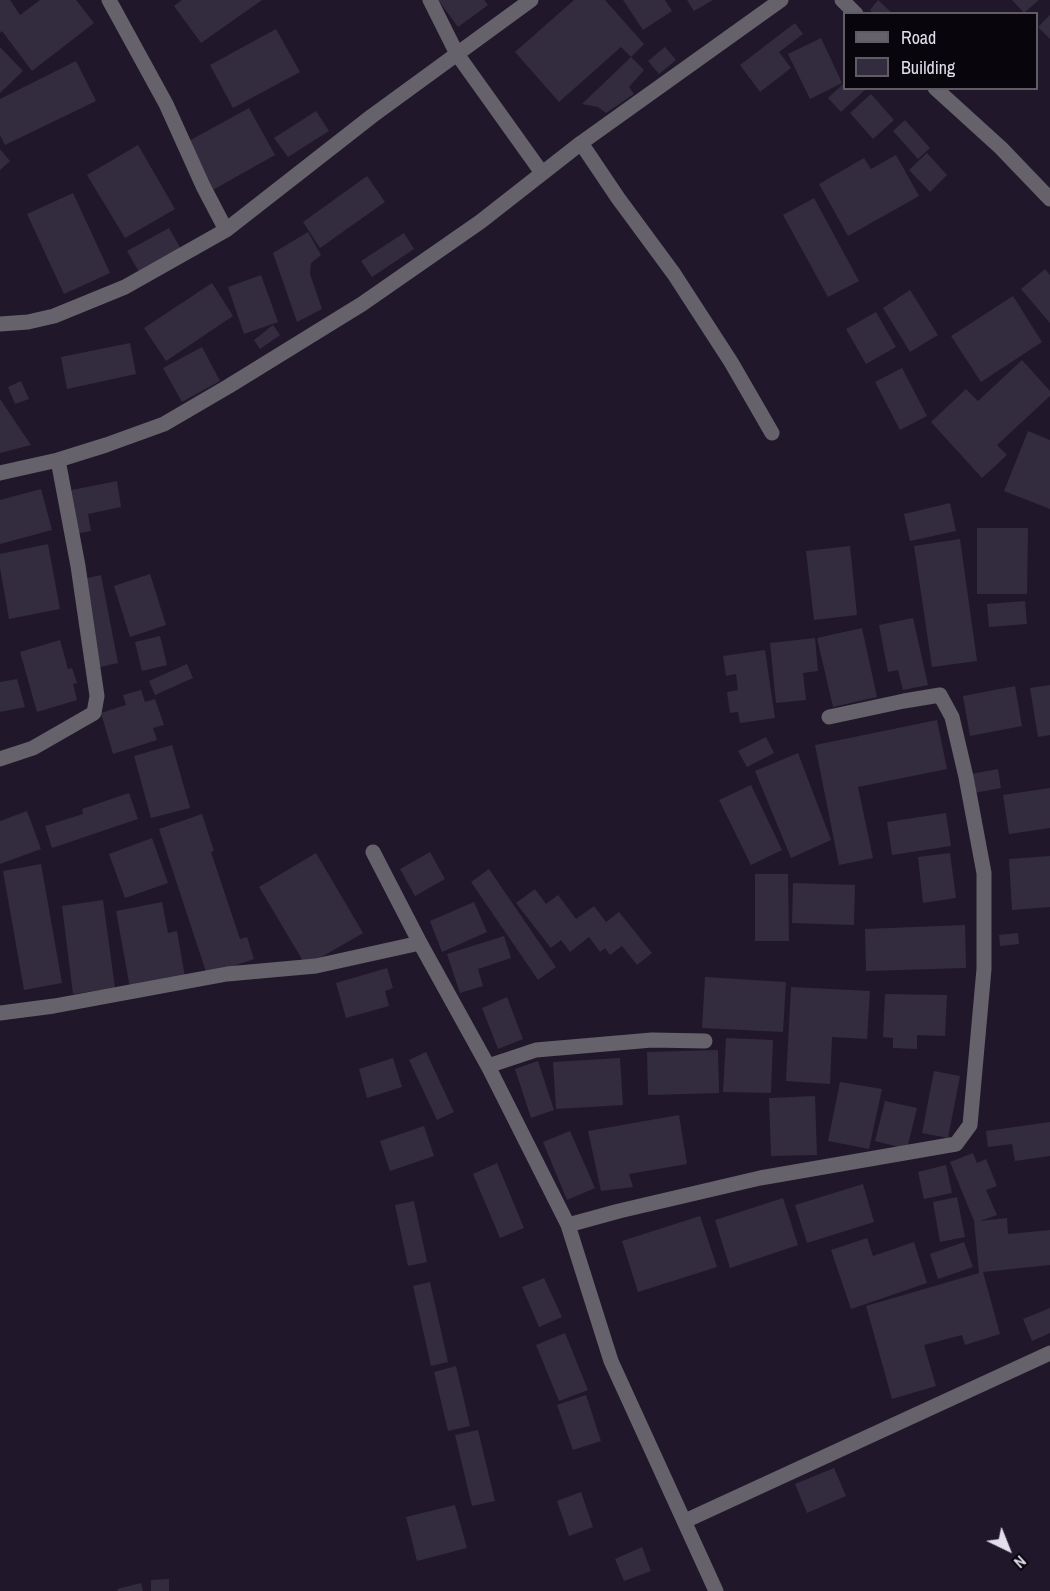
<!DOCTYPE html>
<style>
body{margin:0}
#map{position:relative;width:1050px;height:1591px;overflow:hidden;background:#20182a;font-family:"Archivo Narrow",sans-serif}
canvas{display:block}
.legend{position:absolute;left:843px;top:12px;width:195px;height:78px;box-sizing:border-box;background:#08050c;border:2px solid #605c65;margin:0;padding:8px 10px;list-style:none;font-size:18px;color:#e3deeb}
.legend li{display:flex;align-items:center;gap:12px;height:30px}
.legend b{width:30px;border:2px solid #605c65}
.north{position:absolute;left:978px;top:1519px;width:60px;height:60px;-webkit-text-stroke:4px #08050c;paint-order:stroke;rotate:137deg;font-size:16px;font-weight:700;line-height:24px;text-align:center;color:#e3deeb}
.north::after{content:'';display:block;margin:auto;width:21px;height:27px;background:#e3deeb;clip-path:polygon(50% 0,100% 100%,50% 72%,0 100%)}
</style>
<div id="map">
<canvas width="1050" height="1591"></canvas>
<ul class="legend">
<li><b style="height:8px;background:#66626b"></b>Road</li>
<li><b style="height:16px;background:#332b3e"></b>Building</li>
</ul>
<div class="north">N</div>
</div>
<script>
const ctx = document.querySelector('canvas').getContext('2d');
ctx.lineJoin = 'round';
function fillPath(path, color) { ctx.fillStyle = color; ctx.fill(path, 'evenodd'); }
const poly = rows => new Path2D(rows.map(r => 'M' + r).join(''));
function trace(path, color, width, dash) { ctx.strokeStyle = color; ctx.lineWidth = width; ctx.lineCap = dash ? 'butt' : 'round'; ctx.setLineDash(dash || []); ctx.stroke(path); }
fillPath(poly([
 [0,0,10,0,20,15,40,0,76,0,94,23,32,71,2,31,0,33],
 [182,0,262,0,201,43,174,6],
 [438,0,484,0,488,5,458,27],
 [574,0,605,0,644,44,631,57,621,47,559,102,515,52],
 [623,0,665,0,672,11,643,30],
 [687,0,713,0,694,11],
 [878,0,893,14,874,14,870,10],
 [1012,0,1039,0,1024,13],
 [1050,15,1050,39,1038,27],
 [795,23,803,34,779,52,791,68,760,92,740,65],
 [276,29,300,72,233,108,210,65],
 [821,38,842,83,810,99,788,54],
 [0,47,23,71,0,93],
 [665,47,676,60,659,74,648,61],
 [631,57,644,70,629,87,634,94,606,113,598,107,582,104],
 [76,61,96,101,5,145,0,135,0,99],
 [844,83,844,88,867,88,841,112,828,98],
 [871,94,894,120,873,139,850,113],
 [249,108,275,155,211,191,185,143],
 [316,111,329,131,288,157,274,138],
 [905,120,930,148,918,159,893,131],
 [138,145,175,209,125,238,87,175],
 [0,149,10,161,0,170],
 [927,153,947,175,930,192,909,170],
 [896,155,919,196,848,236,819,184,864,158,871,169],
 [367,176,385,202,320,248,303,222],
 [73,193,110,273,64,294,27,214],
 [814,198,859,281,828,297,783,215],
 [169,228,181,249,139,272,127,251],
 [308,232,321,255,311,263,310,274,322,309,297,322,273,253],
 [404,233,414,249,372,277,361,261],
 [1045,269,1050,275,1050,323,1021,289],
 [261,275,278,322,244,334,228,287],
 [212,283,233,316,166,361,144,328],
 [910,290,938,335,910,352,883,308],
 [1013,296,1042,342,981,382,951,336],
 [876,312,896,347,866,364,846,329],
 [273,325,280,335,260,349,254,340],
 [130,343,136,374,67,389,61,357],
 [202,347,220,381,182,402,163,368],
 [1022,360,1050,391,1050,396,997,445,1007,455,982,478,931,422,966,389,978,401],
 [902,368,927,416,900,430,875,382],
 [21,381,29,399,15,404,8,387],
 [0,399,31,445,0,453],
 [1028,431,1050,440,1050,509,1004,491],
 [117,481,121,507,88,514,91,531,70,535,62,492],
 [41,489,52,530,0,544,0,500],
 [950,503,956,531,910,541,904,514],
 [977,528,1028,528,1027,594,977,594],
 [960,539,977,661,932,667,914,546],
 [48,544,60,609,9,619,0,568,0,554],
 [850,546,857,615,814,620,806,551],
 [150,574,166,625,130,637,114,586],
 [101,575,118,663,96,668,79,580],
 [1025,601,1027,624,989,627,987,604],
 [913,618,928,685,903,690,898,670,888,672,879,625],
 [862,628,877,697,833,707,817,638],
 [160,636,167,665,142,671,135,642],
 [815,638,818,671,803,673,806,700,776,703,770,643],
 [60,640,68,669,72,668,77,683,73,684,77,700,37,712,20,652],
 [765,650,775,718,740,723,738,712,730,713,727,692,738,690,736,674,726,676,723,656],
 [187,664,193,678,155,695,149,681],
 [17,679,25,707,0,712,0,682],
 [1050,685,1050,735,1038,737,1030,688],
 [1015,686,1022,726,970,736,963,696],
 [141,690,145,702,155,699,164,725,153,728,157,740,113,754,101,713,126,705,123,695],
 [937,720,947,769,858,787,873,858,839,865,815,745],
 [766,737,774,753,747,767,738,751],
 [172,745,190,808,151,818,134,756],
 [798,753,831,840,791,858,755,771],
 [998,769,1001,788,974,793,971,774],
 [751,785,782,850,751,865,719,800],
 [1050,788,1050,828,1009,834,1003,795],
 [129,793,138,819,52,848,45,826,83,814,82,809],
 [27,811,41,849,0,864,0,821],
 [946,813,951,846,892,855,887,822],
 [202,814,214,851,211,852,240,939,247,937,254,959,207,975,159,829],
 [152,838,168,883,125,898,109,854],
 [430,852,445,879,415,896,400,869],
 [316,853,363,933,306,966,259,887],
 [950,853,956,898,923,903,918,857],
 [1050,856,1050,907,1012,910,1009,859],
 [41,864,62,983,24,990,3,871],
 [489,869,556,967,538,980,471,882],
 [755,874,788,874,789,941,755,941],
 [793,883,855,885,854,925,792,923],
 [535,889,546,904,558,895,576,919,594,906,606,922,619,912,652,953,637,965,622,946,610,955,605,948,600,952,589,937,570,952,561,940,551,948,516,903],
 [103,900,115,988,73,994,62,906],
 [162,902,168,933,177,931,185,977,130,988,116,911],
 [474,902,487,932,442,952,430,921],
 [965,925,966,968,866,971,865,929],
 [1018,933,1019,944,1000,946,999,935],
 [504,936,511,958,478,969,483,986,460,993,447,954],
 [387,968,393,988,385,991,389,1006,346,1018,336,983],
 [705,977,786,982,783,1032,702,1028],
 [791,987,870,991,867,1039,832,1037,830,1084,786,1081],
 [885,994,947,995,945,1036,917,1035,917,1049,893,1048,893,1038,883,1037],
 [507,997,523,1039,498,1049,482,1008],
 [726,1038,773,1040,771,1093,723,1092],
 [718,1050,719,1093,648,1095,647,1052],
 [426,1052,454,1112,437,1120,409,1060],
 [393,1058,402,1087,367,1098,359,1069],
 [620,1058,623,1105,556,1109,553,1062],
 [538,1061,554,1110,531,1118,515,1069],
 [934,1071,960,1076,948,1138,922,1133],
 [840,1082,882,1089,869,1149,828,1141],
 [815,1096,817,1155,771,1156,769,1098],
 [885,1101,917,1108,907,1149,875,1141],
 [679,1115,687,1164,629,1174,633,1187,601,1191,588,1131],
 [1050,1122,1050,1156,1015,1161,1012,1144,988,1147,986,1131],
 [424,1126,434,1156,390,1171,380,1141],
 [570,1131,595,1188,567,1200,543,1142],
 [973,1153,977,1163,986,1159,997,1186,986,1190,997,1215,980,1221,1007,1218,1008,1234,1050,1230,1050,1265,983,1272,1000,1334,965,1345,962,1335,924,1345,936,1386,892,1399,866,1306,979,1273,974,1221,950,1162],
 [497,1163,524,1228,500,1238,473,1174],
 [946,1165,952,1193,924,1199,918,1172],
 [863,1184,874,1222,807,1243,795,1205],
 [957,1197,965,1237,940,1242,933,1202],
 [783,1198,798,1245,730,1268,715,1220],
 [414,1201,427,1262,408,1266,395,1205],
 [700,1216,717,1267,638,1292,622,1241],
 [867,1238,873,1256,914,1242,927,1283,851,1309,831,1250],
 [964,1242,973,1267,938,1279,930,1254],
 [544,1278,562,1317,539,1327,522,1287],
 [430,1282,448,1362,431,1366,413,1286],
 [1050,1308,1050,1333,1032,1341,1023,1319],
 [565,1333,588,1390,559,1401,536,1345],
 [456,1366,470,1426,448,1431,434,1372],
 [586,1395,601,1441,573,1450,557,1405],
 [478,1430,495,1501,472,1506,455,1435],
 [834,1468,846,1496,807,1513,795,1484],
 [581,1492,593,1527,569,1536,557,1501],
 [455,1505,467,1548,417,1561,406,1517],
 [642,1547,651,1571,624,1581,615,1559],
 [169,1579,169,1591,151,1591,151,1580],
 [141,1583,143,1591,118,1591,117,1589]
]), '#332b3e');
trace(poly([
 [109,0,166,104,203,186,226,230],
 [430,0,457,54,542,173],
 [842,0,856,14],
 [935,88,1001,148,1050,199],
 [581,143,618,198,674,274,731,362,772,433],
 [0,324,28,322,54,316,125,287,226,230,372,116,531,0],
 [0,473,58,460,106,445,164,424,229,386,362,304,480,222,581,143,781,0],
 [0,759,33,748,94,713,97,696,78,566,58,460],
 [373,852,420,943,488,1066,568,1225,611,1361,716,1591],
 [0,1013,54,1006,227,974,316,966,420,943],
 [488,1066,536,1050,652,1040,705,1041],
 [568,1225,619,1211,760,1178,956,1144,970,1125,984,969,984,873,966,777,952,717,940,695,904,701,829,717],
 [685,1521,1050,1353]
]), '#66626b', 15);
</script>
